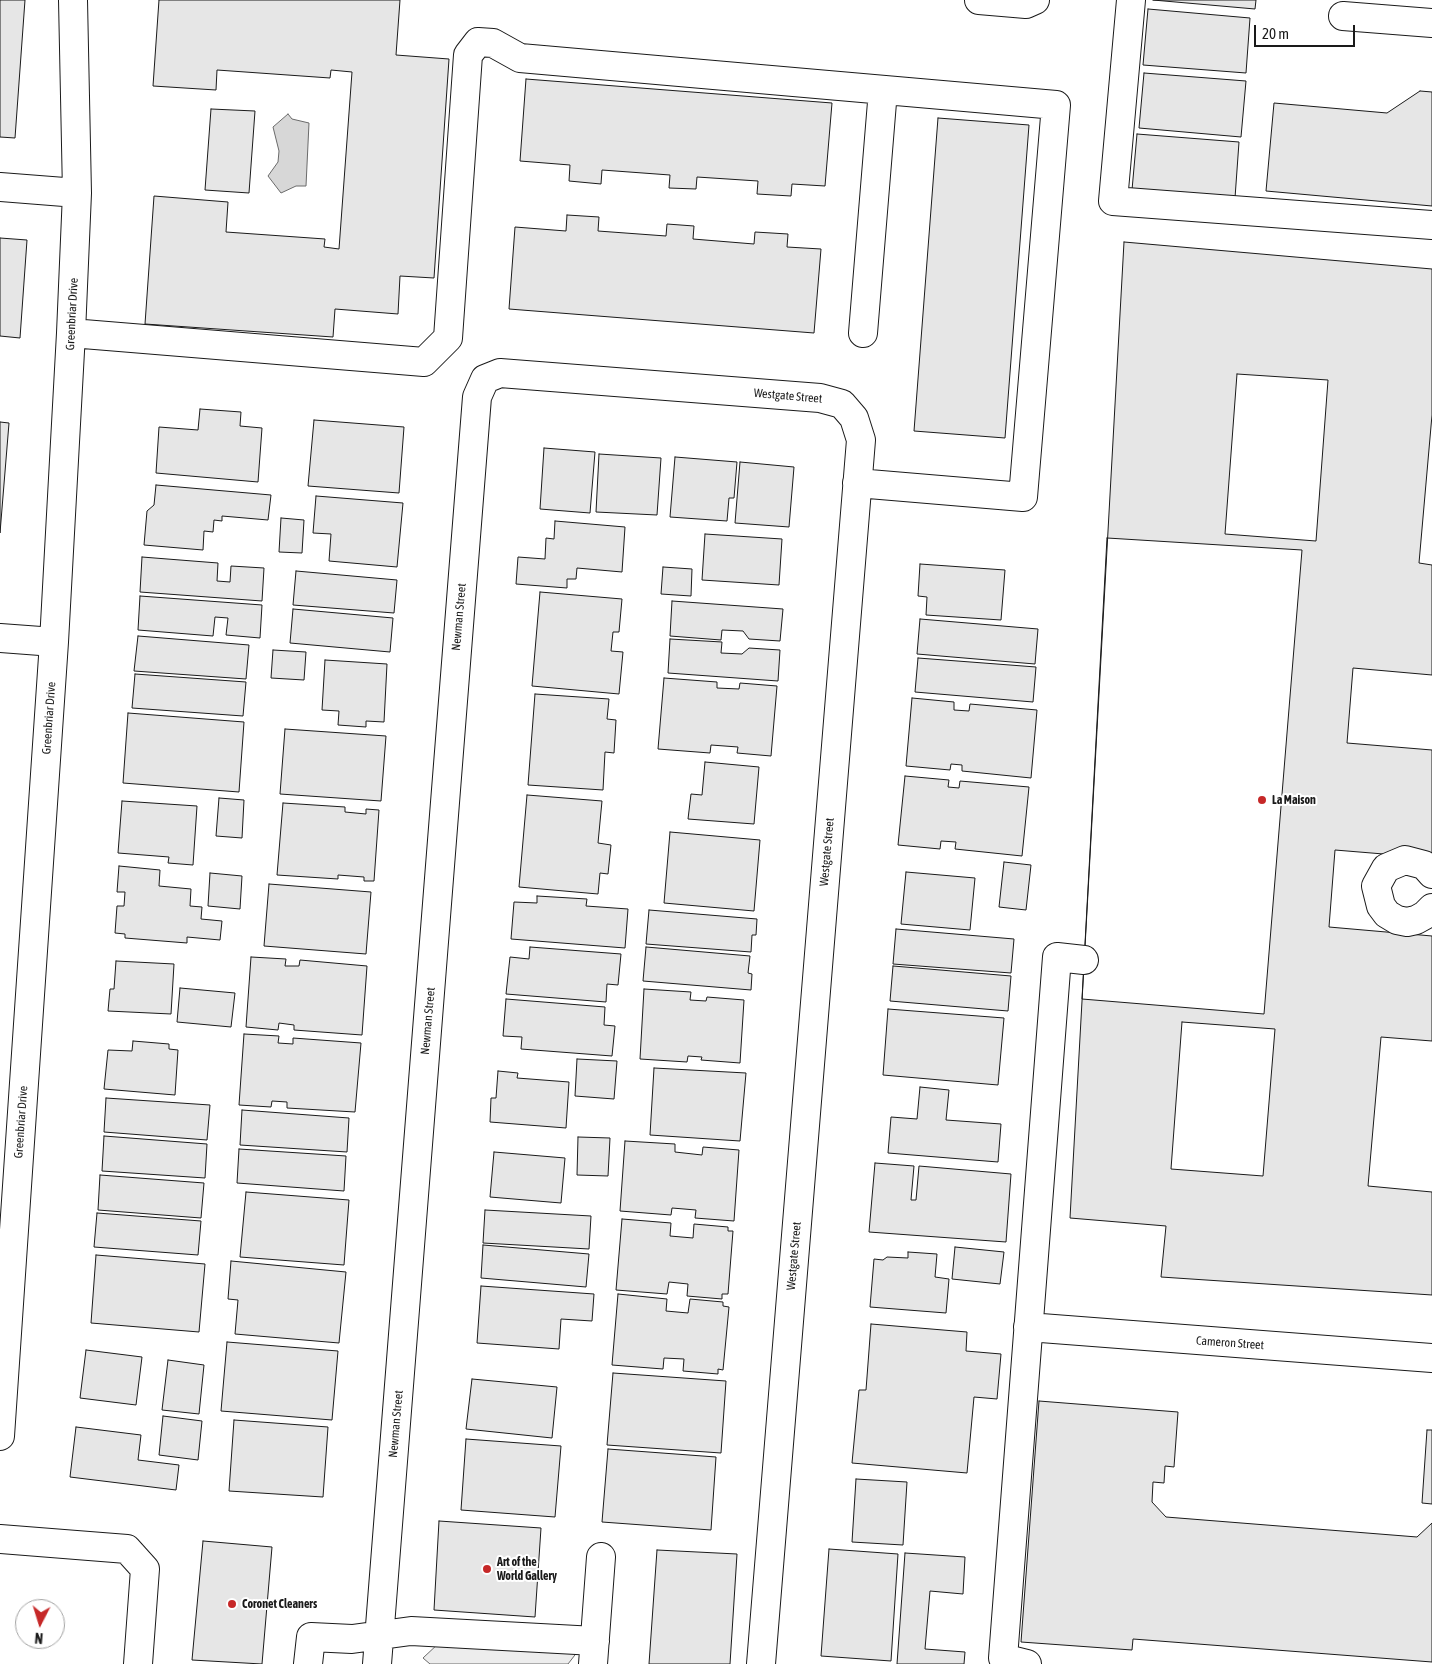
<!DOCTYPE html>
<style>
body{margin:0}
#map{position:relative;width:1432px;height:1664px;overflow:hidden;background:#fff;font-family:"Asap Condensed",sans-serif}
canvas{display:block}
.north{position:absolute;left:15px;top:1599px;width:50px;height:50px;box-sizing:border-box;background:#fff;border:1px solid #a3a3a3;border-radius:50%;rotate:185deg;font-size:14px;font-weight:700;line-height:20px;text-align:center;color:#1a1a1a}
.north::after{content:'';display:block;margin:auto;width:18px;height:22px;background:#c62828;clip-path:polygon(50% 0,100% 100%,50% 72%,0 100%)}
.scale{position:absolute;left:1254px;top:25px;width:101px;height:22px;box-sizing:border-box;border:2px solid #1a1a1a;border-top:0;padding-left:6px;font-size:15px;line-height:18px;white-space:nowrap;color:#1a1a1a;-webkit-text-stroke:4px #fff;paint-order:stroke}
</style>
<div id="map">
<canvas width="1432" height="1664"></canvas>
<div class="north">N</div>
<div class="scale">20 m</div>
</div>
<script>
const ctx = document.querySelector('canvas').getContext('2d');
ctx.lineJoin = 'round';
function fillPath(path, color) { ctx.fillStyle = color; ctx.fill(path, 'evenodd'); }
const poly = rows => new Path2D(rows.map(r => 'M' + r).join(''));
function trace(path, color, width, dash) { ctx.strokeStyle = color; ctx.lineWidth = width; ctx.lineCap = dash ? 'butt' : 'round'; ctx.setLineDash(dash || []); ctx.stroke(path); }
function write(font, color, halo, rows, align = 'center') {
  ctx.font = font + ' "Asap Condensed",sans-serif'; ctx.lineWidth = 4; ctx.setLineDash([]); ctx.textBaseline = 'middle'; ctx.strokeStyle = halo; ctx.fillStyle = color; for (const [text, x, y, turn = 0] of rows) {
    ctx.save(); ctx.translate(x, y); ctx.rotate((+turn || 0) * Math.PI / 180); ctx.textAlign = isNaN(turn) ? turn : align; if (halo) ctx.strokeText(text, 0, 0); ctx.fillText(text, 0, 0); ctx.restore();
  }
}
const built = poly([
 [439,1643,578,1651,568,1664,430,1664,423,1658,439,1643]
]);
fillPath(built, '#ededed');
trace(built, '#6a6a6a', 1);
const water = poly([
 [288,114,292,119,309,123,306,186,296,186,281,193,268,176,278,162,279,151,273,127,288,114]
]);
fillPath(water, '#d7d7d7');
trace(water, '#6a6a6a', 1);
const building = poly([
 [0,0,25,0,15,138,0,137,0,0],
 [159,0,400,0,396,55,449,59,434,278,400,276,398,314,335,309,333,337,145,324,154,196,228,202,226,232,325,239,324,247,339,249,352,72,331,70,330,78,217,70,216,90,153,86,159,0],
 [1153,0,1256,0,1255,9,1153,0],
 [1148,9,1250,18,1246,73,1143,65,1148,9],
 [1144,73,1246,81,1241,137,1139,128,1144,73],
 [526,79,832,103,825,186,792,184,791,196,757,194,758,181,697,177,696,189,669,188,670,175,602,170,601,184,569,181,570,165,520,161,526,79],
 [1420,91,1432,92,1432,206,1266,191,1274,103,1387,113,1420,91],
 [211,109,255,111,249,193,205,190,211,109],
 [938,118,1029,125,1005,438,914,431,938,118],
 [1137,134,1239,142,1235,198,1132,190,1137,134],
 [567,215,599,217,598,231,666,236,667,224,694,226,693,239,754,244,755,232,788,234,787,247,821,249,814,333,509,309,515,227,566,231,567,215],
 [0,238,27,240,20,338,0,336,0,238],
 [1124,242,1432,269,1432,415,1419,563,1432,565,1432,675,1353,668,1347,743,1432,750,1432,858,1335,850,1329,927,1432,936,1432,1041,1381,1037,1368,1186,1432,1192,1432,1295,1161,1277,1166,1226,1070,1218,1124,242],
 [1237,374,1328,380,1316,541,1225,534,1237,374],
 [1182,1022,1275,1029,1263,1176,1171,1169,1182,1022],
 [200,409,241,412,240,426,262,428,258,482,156,473,159,427,198,430,200,409],
 [314,420,404,427,399,493,308,486,314,420],
 [0,422,9,423,0,533,0,422],
 [544,448,595,452,590,513,540,509,544,448],
 [599,454,661,458,657,515,596,512,599,454],
 [675,457,737,462,734,498,729,498,727,521,670,517,675,457],
 [740,462,794,467,789,527,735,523,740,462],
 [156,485,271,495,268,520,222,516,222,521,214,520,213,532,204,531,203,550,144,545,147,511,154,505,156,485],
 [316,496,403,503,397,567,329,561,331,534,313,533,316,496],
 [281,518,304,520,302,553,279,552,281,518],
 [555,521,625,527,622,572,577,568,576,579,567,579,567,588,516,584,518,557,545,559,546,538,554,539,555,521],
 [705,534,782,539,779,585,702,580,705,534],
 [1107,538,1302,550,1264,1014,1082,999,1107,538],
 [142,557,218,563,217,581,230,582,231,566,264,568,262,601,140,592,142,557],
 [920,564,1005,570,1001,620,926,615,927,597,918,596,920,564],
 [663,567,692,569,691,596,661,594,663,567],
 [296,571,397,580,394,613,293,605,296,571],
 [540,592,622,599,619,632,613,632,611,651,623,652,619,694,532,686,540,592],
 [140,596,262,605,260,638,226,635,228,618,215,617,213,636,138,630,140,596],
 [672,601,783,609,780,641,749,639,743,631,722,630,721,640,670,636,672,601],
 [293,609,393,618,390,652,290,643,293,609],
 [920,619,1038,629,1035,664,917,654,920,619],
 [138,636,249,645,246,679,134,671,138,636],
 [670,639,722,642,721,653,742,654,749,648,780,650,778,681,668,673,670,639],
 [273,650,306,652,304,680,271,678,273,650],
 [918,658,1036,667,1033,702,915,692,918,658],
 [325,660,387,664,384,722,366,721,366,727,338,725,339,711,322,710,325,660],
 [135,674,246,682,243,716,132,708,135,674],
 [664,678,717,682,717,688,739,689,740,683,777,686,771,756,737,753,738,747,711,745,710,753,658,749,664,678],
 [535,694,609,699,607,719,616,720,614,753,605,752,603,790,528,785,535,694],
 [912,698,954,702,954,710,969,711,970,704,1037,710,1031,778,962,771,962,765,951,764,950,770,906,766,912,698],
 [128,713,244,722,239,792,123,783,128,713],
 [285,729,386,736,381,801,280,794,285,729],
 [705,762,759,767,754,824,688,819,691,794,702,795,705,762],
 [905,776,949,780,948,787,959,788,960,781,1029,787,1022,856,955,849,956,842,941,841,940,849,898,845,905,776],
 [527,795,602,801,598,843,611,845,608,874,600,873,598,894,519,887,527,795],
 [219,798,244,800,242,838,216,836,219,798],
 [122,801,197,806,193,865,168,863,169,857,118,853,122,801],
 [283,803,345,807,345,812,366,814,366,809,379,810,374,881,364,881,364,877,338,875,338,879,277,875,283,803],
 [670,832,760,840,754,911,664,903,670,832],
 [1004,862,1031,865,1026,910,999,907,1004,862],
 [119,866,160,870,159,886,191,889,190,906,202,907,201,919,222,921,220,940,187,937,187,943,125,938,125,934,115,933,117,906,124,906,125,892,117,892,119,866],
 [906,872,975,878,970,930,901,924,906,872],
 [210,873,242,876,240,909,208,906,210,873],
 [269,884,371,892,366,954,264,946,269,884],
 [537,896,587,899,586,906,628,909,625,948,511,939,514,902,537,903,537,896],
 [649,910,757,919,756,935,752,935,751,952,646,944,649,910],
 [896,929,1014,939,1011,973,893,964,896,929],
 [530,947,621,954,618,985,607,984,606,1002,506,994,510,957,529,959,530,947],
 [646,947,750,956,748,973,752,974,751,990,643,981,646,947],
 [251,957,286,959,285,966,299,966,300,960,367,966,362,1035,294,1030,294,1025,279,1023,278,1030,246,1027,251,957],
 [116,961,174,964,171,1014,108,1011,110,989,114,989,116,961],
 [893,966,1011,976,1008,1011,890,1001,893,966],
 [180,988,235,993,231,1027,177,1022,180,988],
 [644,989,691,992,690,1000,706,1001,707,997,744,1000,740,1063,701,1060,702,1057,688,1056,687,1062,640,1059,644,989],
 [506,999,605,1007,604,1025,615,1026,612,1056,521,1049,522,1037,503,1036,506,999],
 [888,1009,1004,1018,998,1085,883,1075,888,1009],
 [244,1034,279,1036,278,1043,293,1044,293,1038,361,1043,355,1112,287,1108,287,1102,272,1101,271,1107,239,1105,244,1034],
 [133,1041,169,1044,169,1049,178,1050,175,1095,104,1089,108,1050,132,1051,133,1041],
 [577,1059,617,1061,614,1099,575,1096,577,1059],
 [654,1068,746,1073,740,1141,650,1135,654,1068],
 [498,1071,518,1073,517,1078,569,1082,566,1128,490,1122,491,1098,496,1098,498,1071],
 [920,1087,949,1090,946,1120,1001,1124,998,1162,888,1153,891,1117,917,1119,920,1087],
 [106,1098,210,1105,207,1140,104,1132,106,1098],
 [242,1110,349,1118,347,1152,240,1145,242,1110],
 [104,1136,207,1144,205,1178,102,1171,104,1136],
 [578,1137,610,1138,608,1176,577,1175,578,1137],
 [625,1141,675,1144,675,1152,702,1155,703,1147,739,1150,734,1221,695,1218,696,1210,672,1208,671,1215,620,1211,625,1141],
 [239,1149,346,1156,344,1191,237,1183,239,1149],
 [494,1152,565,1158,561,1203,490,1197,494,1152],
 [875,1163,914,1166,911,1200,916,1200,919,1166,1011,1174,1006,1242,869,1232,875,1163],
 [100,1175,204,1183,201,1218,98,1210,100,1175],
 [246,1192,349,1200,344,1265,240,1257,246,1192],
 [485,1210,591,1216,589,1249,483,1243,485,1210],
 [97,1213,201,1221,198,1255,94,1247,97,1213],
 [622,1219,671,1223,670,1236,693,1238,694,1224,728,1227,728,1231,733,1231,728,1294,722,1294,722,1299,687,1296,688,1284,669,1282,667,1294,616,1290,622,1219],
 [483,1245,589,1254,586,1287,481,1278,483,1245],
 [955,1247,1004,1252,1000,1284,952,1279,955,1247],
 [908,1252,937,1254,935,1277,949,1279,946,1313,870,1307,874,1259,883,1260,887,1257,908,1258,908,1252],
 [96,1255,205,1264,199,1332,91,1323,96,1255],
 [231,1261,346,1272,339,1343,235,1334,238,1300,228,1299,231,1261],
 [481,1286,594,1294,592,1321,561,1319,559,1349,477,1343,481,1286],
 [618,1294,667,1299,666,1311,688,1313,690,1299,723,1302,723,1306,729,1307,723,1370,718,1369,718,1374,683,1371,684,1359,664,1358,663,1369,612,1365,618,1294],
 [871,1324,967,1332,966,1351,1001,1354,997,1399,974,1397,967,1473,852,1463,859,1390,866,1390,871,1324],
 [227,1342,338,1351,332,1420,221,1411,227,1342],
 [86,1350,142,1357,136,1405,80,1398,86,1350],
 [168,1360,204,1365,199,1414,162,1410,168,1360],
 [613,1373,726,1381,721,1453,607,1445,613,1373],
 [472,1379,557,1387,552,1438,466,1429,472,1379],
 [1039,1401,1178,1412,1174,1467,1165,1466,1164,1483,1153,1482,1152,1502,1166,1517,1417,1537,1432,1523,1432,1662,1133,1639,1132,1650,1021,1642,1039,1401],
 [163,1416,202,1421,198,1460,159,1455,163,1416],
 [234,1420,328,1427,323,1497,229,1491,234,1420],
 [76,1427,141,1435,138,1460,179,1465,176,1490,70,1477,76,1427],
 [1427,1430,1432,1430,1432,1504,1422,1503,1427,1430],
 [466,1439,561,1446,555,1517,461,1510,466,1439],
 [608,1449,716,1457,711,1530,602,1522,608,1449],
 [856,1479,907,1482,903,1545,852,1542,856,1479],
 [439,1521,541,1528,535,1617,434,1610,439,1521],
 [203,1541,272,1547,262,1664,192,1660,203,1541],
 [829,1549,898,1554,891,1661,821,1656,829,1549],
 [657,1550,737,1554,730,1664,649,1664,657,1550],
 [905,1553,965,1557,963,1594,930,1591,925,1649,965,1652,964,1664,897,1664,905,1553]
]);
fillPath(building, '#e6e6e6');
trace(building, '#1a1a1a', 1);
const minor = poly([
 [979,0,1026,4,1035,0],
 [1131,0,1113,201,1432,225],
 [1343,16,1432,23],
 [0,187,77,193],
 [71,333,424,362,448,338,468,55,478,42,493,43,520,58,1056,105,1023,497,857,483],
 [863,333,883,90],
 [0,638,54,642],
 [1432,874,1424,865,1405,860,1386,868,1376,886,1381,906,1387,914,1397,920,1407,922,1416,920,1425,915,1432,908],
 [1028,1327,1432,1358],
 [0,1436,54,642,71,333,77,193,73,0],
 [0,1539,127,1549,145,1569,138,1664],
 [308,1664,311,1637,352,1639,411,1631,595,1641],
 [377,1664,477,397,485,379,500,373,820,398,842,404,854,418,861,440,761,1664],
 [593,1664,601,1557],
 [1027,1664,1003,1658,1057,957,1084,960]
]);
trace(minor, '#1a1a1a', 30);
trace(minor, '#fff', 28);
for (const [x, y, r, color] of [
 [1262,800,5,"#c62828"],
 [487,1569,5,"#c62828"],
 [232,1604,5,"#c62828"]
]) { const dot = new Path2D(); dot.arc(x, y, r, 0, 2 * Math.PI); ctx.fillStyle = color; ctx.fill(dot); trace(dot, '#fff', 2); }
write('12px', '#1a1a1a', '#fff', [
 ["Greenbriar Drive",72,314,-87],
 ["Westgate Street",788,396,5],
 ["Newman Street",459,617,-85],
 ["Greenbriar Drive",49,718,-86],
 ["Westgate Street",827,852,-85],
 ["Newman Street",428,1021,-85],
 ["Greenbriar Drive",21,1122,-86],
 ["Westgate Street",794,1256,-85],
 ["Cameron Street",1230,1343,4],
 ["Newman Street",396,1424,-85]
]);
write('bold 12px', '#1a1a1a', '#fff', [
 ["La Maison",1272,800],
 ["Art of the",497,1562],
 ["World Gallery",497,1576],
 ["Coronet Cleaners",242,1604]
], 'left');
</script>
